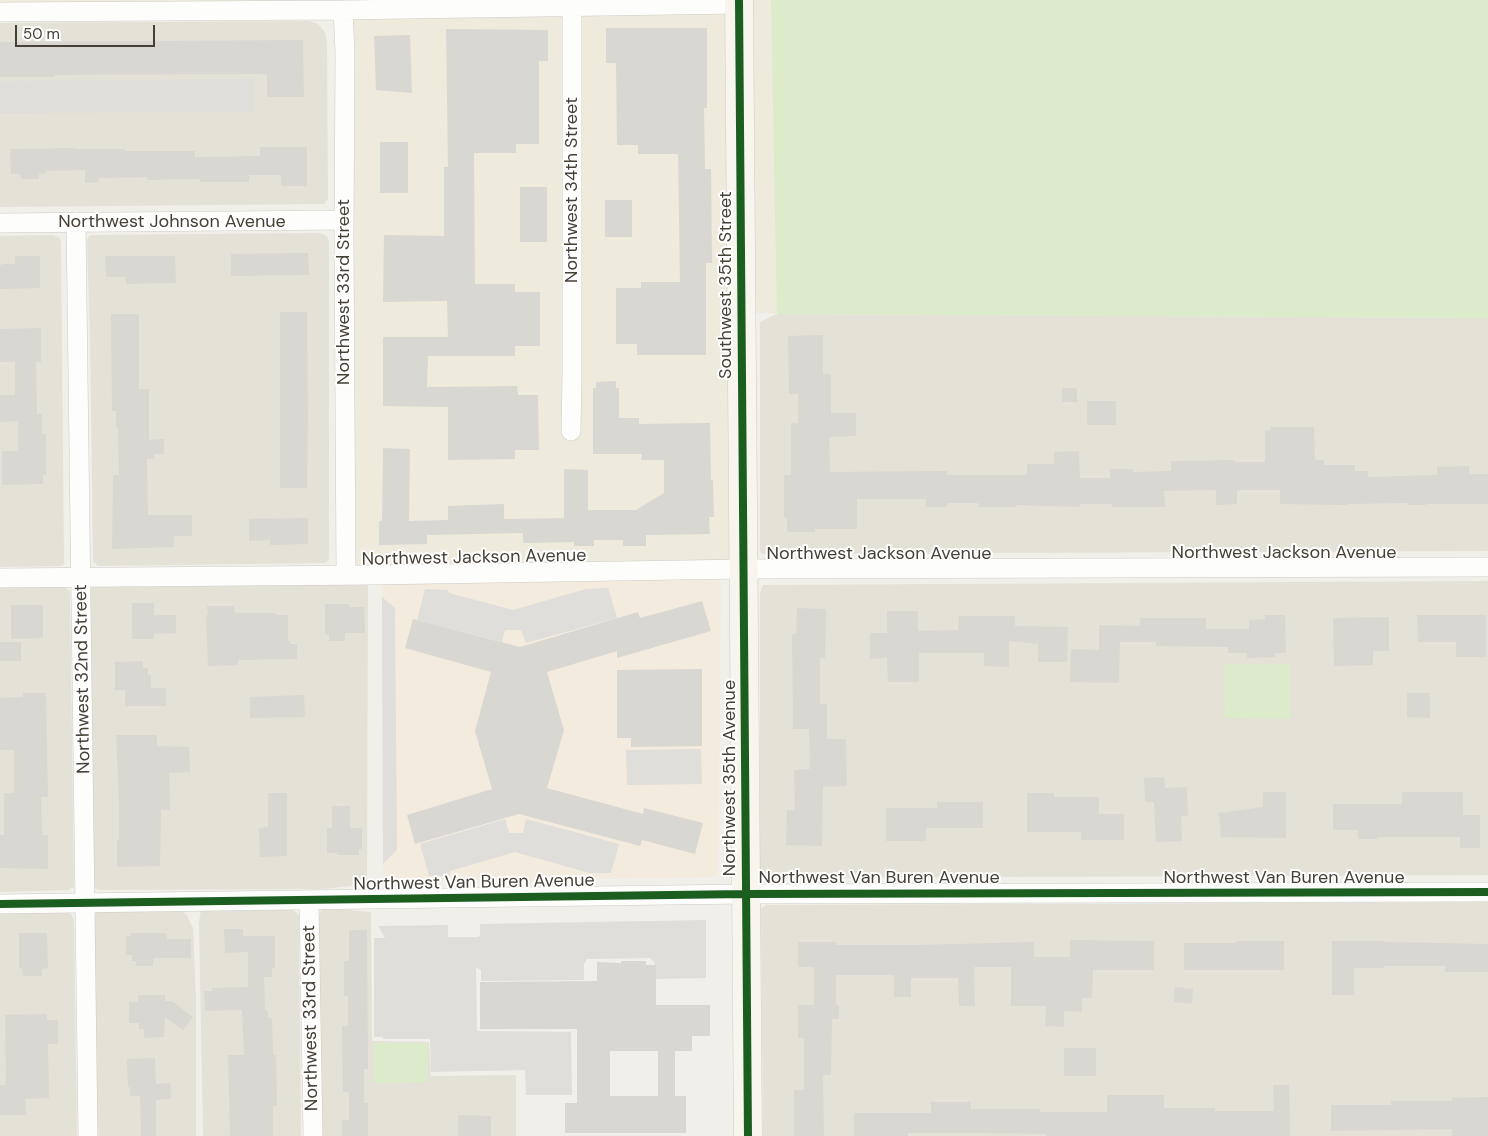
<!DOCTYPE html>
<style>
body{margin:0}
#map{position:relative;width:1488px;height:1136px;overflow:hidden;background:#f0efea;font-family:"DM Sans",sans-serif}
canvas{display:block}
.scale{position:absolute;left:15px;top:25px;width:140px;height:22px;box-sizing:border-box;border:2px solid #464036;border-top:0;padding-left:6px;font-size:15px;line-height:18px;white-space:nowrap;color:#464036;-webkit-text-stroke:4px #fff;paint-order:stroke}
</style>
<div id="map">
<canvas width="1488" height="1136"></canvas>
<div class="scale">50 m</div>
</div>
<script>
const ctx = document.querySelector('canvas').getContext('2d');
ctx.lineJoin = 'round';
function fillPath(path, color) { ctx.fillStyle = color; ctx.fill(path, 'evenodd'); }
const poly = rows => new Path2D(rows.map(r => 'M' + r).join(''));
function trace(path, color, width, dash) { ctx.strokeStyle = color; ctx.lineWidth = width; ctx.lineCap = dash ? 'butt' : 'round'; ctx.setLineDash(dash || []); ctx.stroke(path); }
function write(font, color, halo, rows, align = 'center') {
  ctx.font = font + ' "DM Sans",sans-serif'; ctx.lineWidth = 4; ctx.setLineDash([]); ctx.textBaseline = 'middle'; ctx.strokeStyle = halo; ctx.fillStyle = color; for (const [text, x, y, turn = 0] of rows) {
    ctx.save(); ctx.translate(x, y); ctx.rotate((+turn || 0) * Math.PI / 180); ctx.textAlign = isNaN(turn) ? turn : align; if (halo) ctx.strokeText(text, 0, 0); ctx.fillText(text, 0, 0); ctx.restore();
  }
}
fillPath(poly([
 [309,21,318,24,325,32,327,44,328,199,324,204,0,207,0,23],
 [319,233,327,236,329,242,329,558,328,561,324,563,98,566,93,561,90,336,87,241,89,236,94,235],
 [53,235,60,238,61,244,64,560,64,564,61,566,0,567,0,236],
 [777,314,1488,318,1488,551,763,554,761,553,760,550,760,322],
 [1488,581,1488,875,769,878,761,876,760,872,760,593,763,585],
 [368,584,367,884,323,889,99,890,92,887,90,591,92,587],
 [0,587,64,587,69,590,70,593,74,887,68,890,0,892],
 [1488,902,1488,1136,763,1136,761,909,766,905],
 [324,908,371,912,372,1041,429,1042,431,1076,516,1075,516,1136,321,1136,318,919,320,912],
 [291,909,297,913,299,917,301,1136,203,1136,199,922,201,910],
 [180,910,187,915,193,928,196,999,196,1136,97,1136,94,918,96,913,98,912],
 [0,912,63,912,69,913,72,915,74,922,77,1136,0,1136]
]), '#e4e1d7');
fillPath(poly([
 [716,580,719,581,721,584,721,591,718,873,714,877,383,883,382,583]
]), '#f3ebdd');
fillPath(poly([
 [0,0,1488,0,1488,310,738,313,736,562,350,570,347,6,0,4]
]), '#eeeadc');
fillPath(poly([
 [771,0,1488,0,1488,318,777,314],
 [1224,664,1290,664,1290,719,1225,718],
 [374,1043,427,1043,428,1082,374,1083]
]), '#dcebca');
fillPath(poly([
 [254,79,254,112,0,113,0,81],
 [608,588,617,618,526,643,521,630,505,630,502,642,417,620,425,589,448,590,449,593,513,610,586,589],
 [382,597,395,608,397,850,383,864],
 [701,749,702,784,627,785,626,750],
 [505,819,509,833,523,833,526,819,619,844,611,873,589,873,515,852,450,871,450,876,429,876,420,844],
 [706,920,706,978,656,979,655,963,650,958,587,959,584,964,584,980,481,981,481,970,476,967,477,1031,571,1032,572,1095,526,1095,525,1070,431,1072,430,1039,383,1039,383,1037,374,1037,374,938,385,938,378,926,448,925,448,937,477,937,480,936,480,924]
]), '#dfdeda');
fillPath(poly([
 [606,28,707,28,707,108,704,108,705,169,711,169,712,263,706,263,706,355,637,355,637,344,616,344,616,288,641,288,641,282,680,282,678,154,638,154,638,145,617,145,616,63,606,63],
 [446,29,548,30,548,61,539,61,539,144,516,144,516,153,474,153,475,284,515,284,515,292,540,292,540,346,515,346,515,356,428,356,427,387,517,386,518,395,538,395,539,450,515,450,515,459,448,460,448,407,383,406,383,337,448,337,447,301,383,302,384,235,444,236,444,167,448,167],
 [410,35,412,93,376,90,374,36],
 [303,40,304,97,267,97,267,74,55,75,55,77,0,77,0,42],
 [380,142,408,142,408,193,380,193],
 [260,147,307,147,307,186,281,186,281,175,249,175,249,182,200,182,200,179,147,180,147,177,99,178,99,182,85,183,85,170,46,171,46,173,39,174,39,179,21,179,20,174,11,174,10,149,75,148,75,149,125,149,125,151,195,151,195,157,260,156],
 [520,187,547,187,547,242,520,242],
 [605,200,632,200,632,237,605,237],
 [295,253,308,253,309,275,231,276,231,254],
 [15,256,40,256,40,288,0,289,0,265,2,265,2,264,15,264],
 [105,256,175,256,176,283,126,284,126,277,106,277],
 [280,312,307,312,308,418,307,488,280,488],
 [111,314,139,314,139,389,149,389,149,440,164,439,164,454,154,454,154,459,147,459,148,515,192,515,192,536,174,536,174,547,112,549,113,475,119,475,118,428,116,428,116,411,112,411],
 [41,328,41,362,36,362,37,414,42,414,42,434,46,434,46,475,43,475,43,484,2,485,2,451,18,451,18,421,0,422,0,395,15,395,15,362,0,362,0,329],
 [823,335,823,374,831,374,831,413,856,413,856,436,829,437,830,472,947,471,947,475,1027,475,1027,464,1054,464,1054,452,1079,451,1080,478,1110,478,1110,469,1133,469,1133,472,1171,471,1171,461,1235,460,1235,462,1265,462,1265,430,1270,430,1270,427,1314,427,1315,460,1324,460,1324,465,1355,465,1355,471,1368,471,1368,477,1437,475,1437,467,1469,466,1469,474,1488,474,1488,504,1426,504,1426,505,1407,505,1407,503,1347,504,1347,505,1280,504,1280,490,1237,490,1237,504,1216,505,1216,490,1164,491,1165,507,1112,507,1112,504,1080,504,1080,507,1016,505,1016,507,978,507,978,503,947,503,947,507,926,507,926,499,857,499,857,529,815,529,815,532,787,532,787,518,784,518,784,475,791,475,791,423,798,423,798,394,789,394,788,336],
 [616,381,616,388,619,388,619,418,639,418,639,424,710,423,711,480,713,480,714,517,709,517,710,534,646,535,646,546,623,546,623,540,594,540,594,546,574,546,574,542,523,543,523,533,427,535,427,544,379,545,379,521,382,521,383,448,410,449,409,521,448,520,448,506,504,504,504,519,564,518,564,469,588,470,588,510,636,510,664,493,664,460,641,460,642,454,593,454,593,388,596,388,596,382],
 [1062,388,1077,388,1077,402,1062,402],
 [1087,401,1116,401,1116,425,1087,425],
 [308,518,308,544,270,545,270,540,249,541,249,519],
 [702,601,711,631,617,658,617,651,547,672,564,730,547,788,643,814,644,808,703,823,695,854,642,840,640,846,519,814,415,844,407,815,492,789,475,731,491,672,405,648,413,619,520,647,638,612,640,618],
 [132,603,154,603,154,615,176,615,176,633,154,634,154,639,132,639],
 [325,604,349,604,349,607,364,607,365,633,345,633,345,641,329,641,329,634,325,634],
 [11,605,43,605,43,638,11,639],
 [207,606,234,606,234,612,237,612,237,613,276,613,276,615,288,615,288,641,290,641,290,644,297,644,297,659,238,660,238,665,208,666,206,615,208,615],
 [797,608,826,609,825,658,820,658,820,704,827,704,827,739,846,739,847,786,823,787,822,846,786,845,787,810,795,810,794,770,810,769,809,729,793,729,792,634,796,634],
 [887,611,918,611,918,631,958,630,959,616,1015,616,1015,626,1068,627,1067,662,1038,662,1038,644,1009,641,1009,667,984,666,984,653,919,653,919,682,888,682,887,658,870,659,870,633,887,633],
 [1265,615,1285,615,1286,653,1275,653,1275,657,1247,658,1247,653,1228,653,1228,647,1156,646,1156,642,1120,642,1119,683,1070,682,1071,649,1099,650,1099,625,1140,626,1140,618,1206,618,1206,629,1249,629,1249,620,1265,619],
 [1417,615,1486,615,1486,657,1456,657,1456,642,1418,642],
 [1389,617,1389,651,1373,651,1373,665,1334,666,1333,618],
 [0,642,21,642,21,661,0,661],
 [143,661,143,668,148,668,148,675,151,675,151,688,166,688,166,706,125,706,125,690,115,690,115,662],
 [702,669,702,746,631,747,631,738,617,738,617,670],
 [23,693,46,693,48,797,41,797,42,835,48,835,48,869,0,868,0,835,4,835,4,793,14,793,14,750,0,750,0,698,23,697],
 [1407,693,1430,693,1430,718,1407,717],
 [304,695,305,717,250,718,250,697],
 [116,735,157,735,157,746,189,747,190,772,169,773,170,810,161,810,160,866,117,867,117,840,119,840,119,800],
 [1164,777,1165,788,1187,787,1188,816,1181,816,1182,841,1156,842,1154,802,1145,802,1144,778],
 [1263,792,1286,792,1286,838,1221,837,1219,813,1263,807],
 [1402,792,1463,792,1463,815,1480,815,1480,848,1460,848,1460,837,1377,837,1377,839,1358,839,1358,830,1333,830,1333,804,1402,804],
 [268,793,287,793,287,856,260,857,259,828,268,827],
 [1027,793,1054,793,1054,797,1099,797,1099,814,1124,814,1124,840,1081,840,1081,832,1027,832],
 [937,802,983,802,983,828,926,828,926,841,886,841,886,808,937,808],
 [332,806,350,806,350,828,362,828,362,849,359,849,359,855,337,855,337,853,327,853,327,828,332,828],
 [224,929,243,929,243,936,275,936,275,968,272,968,272,977,264,977,265,1010,268,1010,268,1018,272,1018,273,1055,276,1055,277,1106,273,1106,273,1136,230,1136,228,1055,244,1055,242,1010,205,1011,204,991,212,991,212,988,248,987,248,952,225,953],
 [349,930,367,930,368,1057,368,1069,364,1069,364,1103,368,1103,368,1136,342,1136,342,1120,349,1120,349,1092,343,1092,342,1026,348,1026,348,996,344,996,344,961,349,961],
 [19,933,47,933,48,968,42,969,42,976,23,976,22,968,19,968],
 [131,933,166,933,167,939,191,939,191,958,153,958,153,966,136,966,136,961,132,961,132,955,126,955,126,936,131,936],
 [1070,940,1154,941,1154,970,1093,970,1092,998,1082,998,1082,1012,1064,1011,1064,1027,1045,1026,1046,1006,1011,1006,1011,967,974,967,975,1006,959,1006,958,978,911,978,911,997,894,997,894,975,836,975,836,1005,839,1005,839,1019,832,1019,831,1075,823,1075,824,1136,794,1136,794,1090,804,1090,804,1038,798,1038,798,1005,814,1005,814,967,798,967,798,942,836,942,836,945,917,945,1034,942,1034,957,1070,957],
 [1236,941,1284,941,1284,970,1184,970,1184,943,1236,943],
 [1332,941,1384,941,1384,942,1488,944,1488,972,1445,972,1445,966,1384,966,1384,968,1354,968,1354,995,1332,995],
 [621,961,646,961,646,965,656,965,656,1005,710,1005,710,1036,692,1036,692,1051,675,1051,675,1096,686,1096,686,1133,565,1133,565,1103,577,1103,577,1029,480,1029,480,982,597,981,597,962,621,963],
 [610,1051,658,1051,658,1096,610,1096],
 [1175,987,1193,989,1192,1004,1174,1002],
 [138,995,165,995,165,1001,172,1001,193,1017,183,1030,165,1017,164,1037,144,1038,144,1029,139,1029,139,1023,129,1023,129,1002,138,1002],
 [47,1014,47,1020,58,1020,58,1044,48,1044,49,1098,25,1099,26,1115,0,1115,0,1085,5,1085,6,1074,5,1015],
 [1064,1048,1096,1048,1096,1076,1064,1076],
 [155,1058,156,1084,170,1083,171,1099,156,1100,156,1136,141,1136,140,1096,130,1096,130,1087,128,1087,127,1059],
 [1273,1085,1289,1085,1290,1136,1046,1136,1046,1134,985,1133,908,1133,908,1136,854,1136,854,1113,931,1113,931,1102,971,1102,971,1109,1040,1109,1040,1112,1107,1112,1107,1095,1164,1095,1164,1108,1215,1108,1215,1111,1274,1111],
 [1488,1097,1488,1136,1452,1136,1452,1129,1331,1131,1331,1105,1391,1105,1391,1101,1452,1101,1452,1098],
 [458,1115,491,1116,491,1136,458,1136]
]), '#d9d7d2');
const street = poly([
 [343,10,345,52,344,237,346,575],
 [0,12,343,10,739,4],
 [76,222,88,1136],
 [0,223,344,220],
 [571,431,572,374,572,6],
 [0,578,375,575,743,569,1488,567],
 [309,900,313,1136],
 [0,904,745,894,1488,892]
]);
const secondary = poly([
 [739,0,748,1136]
]);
trace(street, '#cccbc6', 20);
trace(secondary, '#d0ccc1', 29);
trace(street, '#fdfdfc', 19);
trace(secondary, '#f7f5ee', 28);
trace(poly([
 [739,0,748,1136],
 [0,904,745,894,1488,892]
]), '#1b5e20', 8);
write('18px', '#464036', '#fff', [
 ["Northwest 34th Street",572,190,-90],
 ["Northwest Johnson Avenue",172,222],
 ["Southwest 35th Street",726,285,-90],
 ["Northwest 33rd Street",344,292,-90],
 ["Northwest Jackson Avenue",1284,553],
 ["Northwest Jackson Avenue",879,554],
 ["Northwest Jackson Avenue",474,558,-1],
 ["Northwest 32nd Street",83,679,-91],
 ["Northwest 35th Avenue",730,778,-90],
 ["Northwest Van Buren Avenue",879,878],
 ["Northwest Van Buren Avenue",1284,878],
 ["Northwest Van Buren Avenue",474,883,-1],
 ["Northwest 33rd Street",311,1018,-91]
]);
</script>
